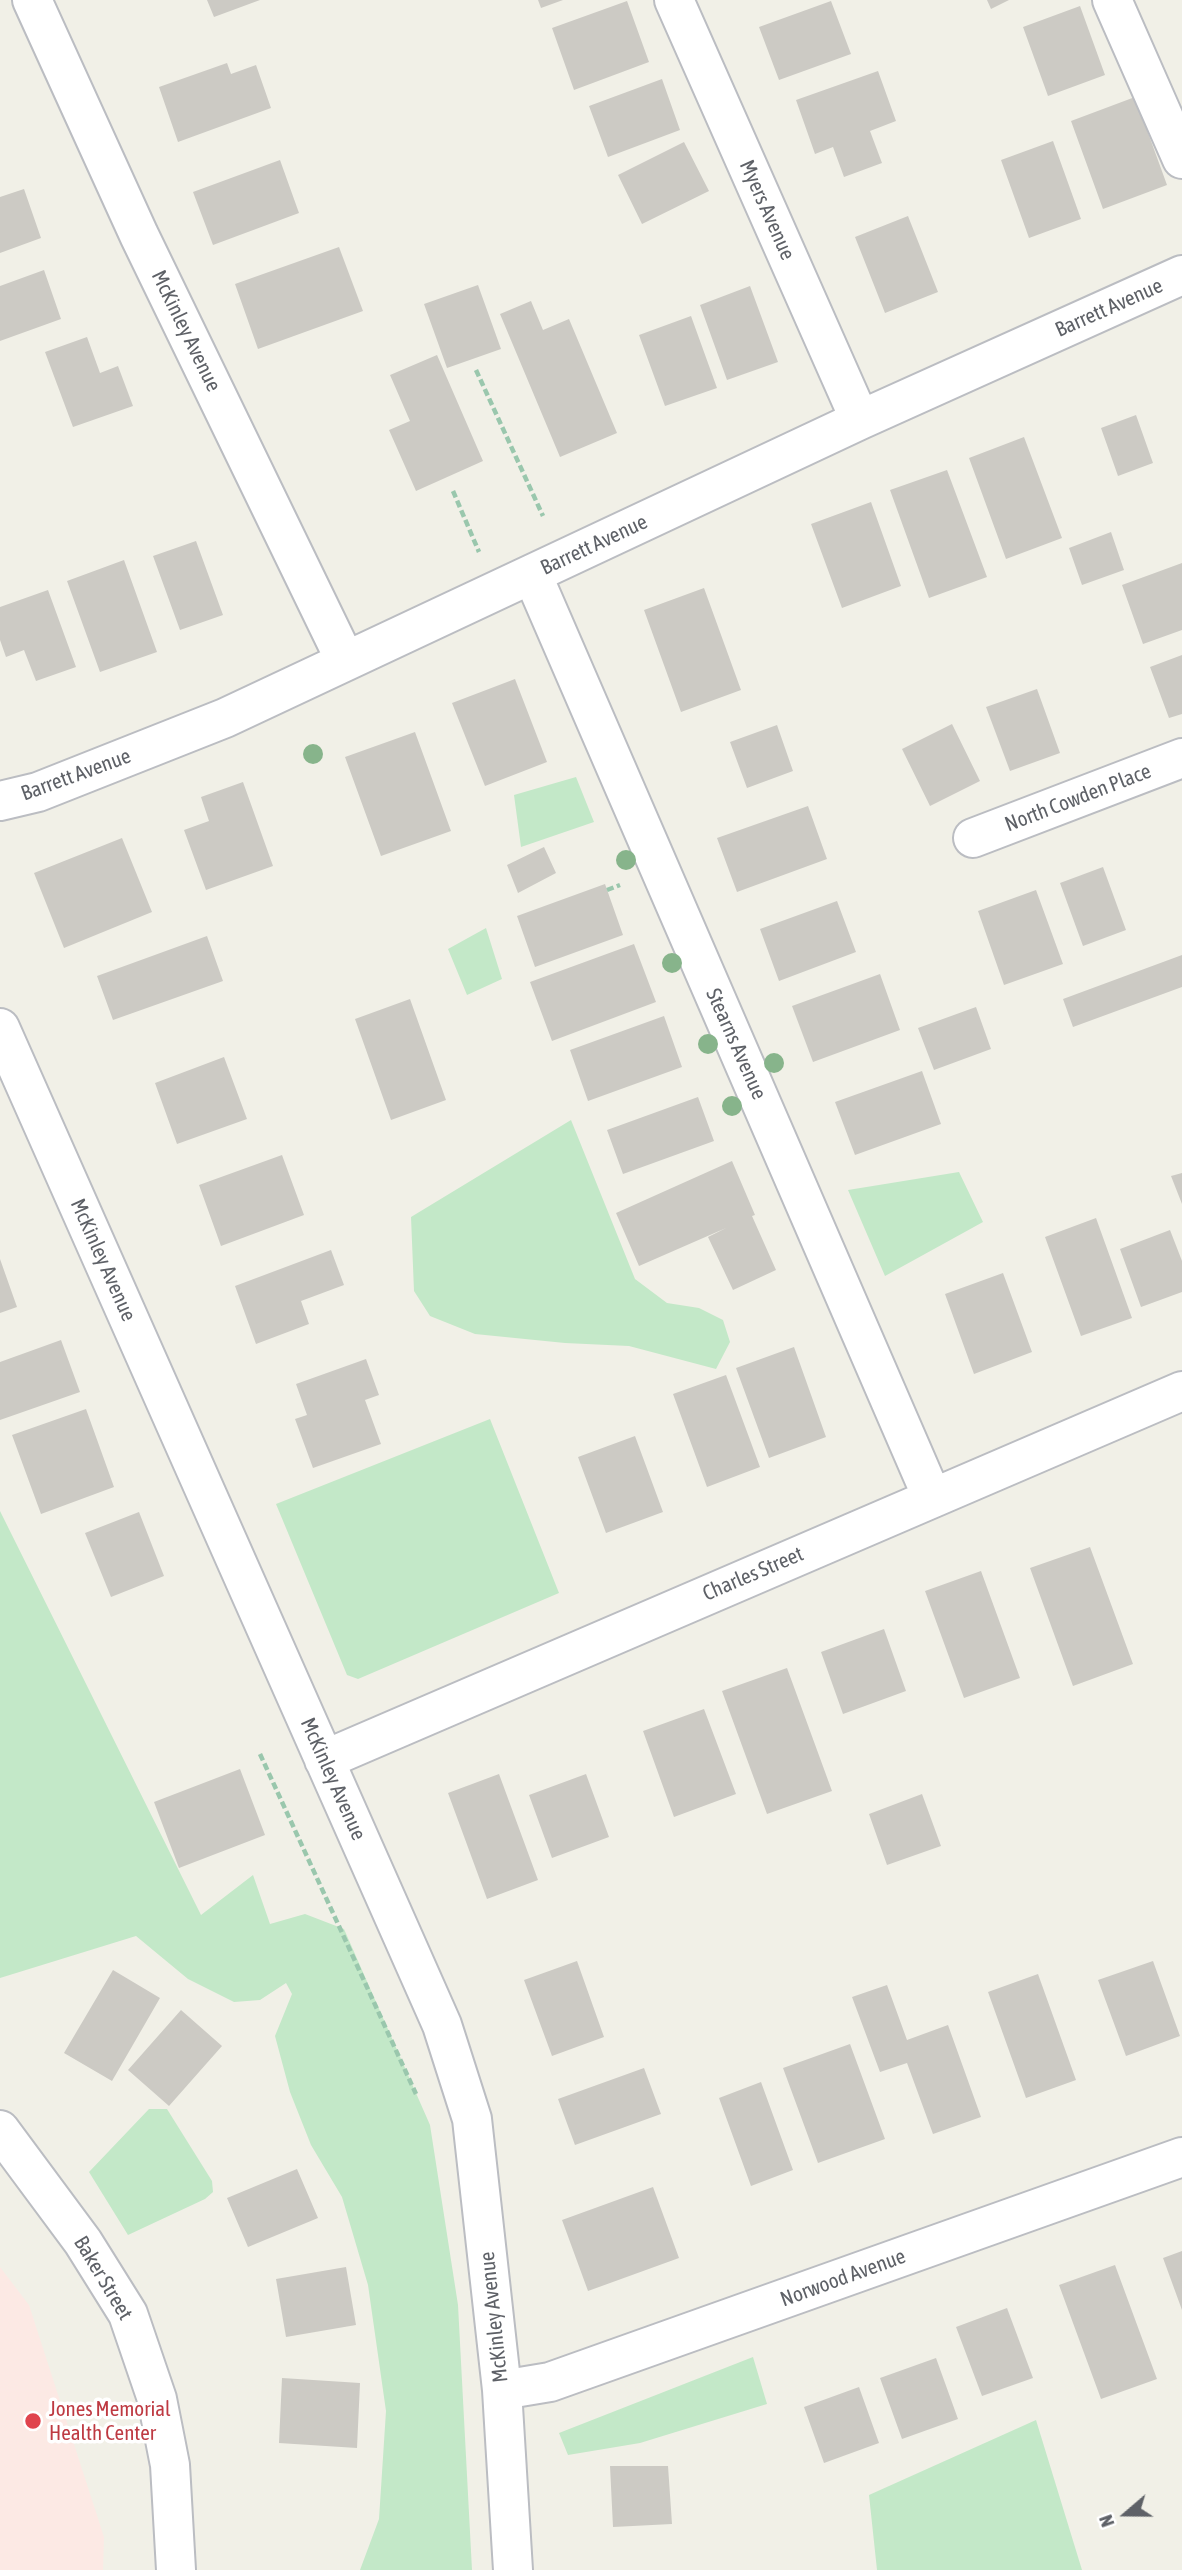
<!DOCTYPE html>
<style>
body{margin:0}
#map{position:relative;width:1182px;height:2570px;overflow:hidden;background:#f1f0e7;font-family:"Asap Condensed",sans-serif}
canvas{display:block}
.north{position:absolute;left:1091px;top:2479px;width:70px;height:70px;-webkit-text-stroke:5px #fff;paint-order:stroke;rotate:250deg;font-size:19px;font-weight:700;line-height:28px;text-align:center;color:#5e6167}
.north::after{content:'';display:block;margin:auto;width:24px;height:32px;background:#5e6167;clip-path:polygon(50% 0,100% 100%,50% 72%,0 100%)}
</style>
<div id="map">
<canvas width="1182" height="2570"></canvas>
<div class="north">N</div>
</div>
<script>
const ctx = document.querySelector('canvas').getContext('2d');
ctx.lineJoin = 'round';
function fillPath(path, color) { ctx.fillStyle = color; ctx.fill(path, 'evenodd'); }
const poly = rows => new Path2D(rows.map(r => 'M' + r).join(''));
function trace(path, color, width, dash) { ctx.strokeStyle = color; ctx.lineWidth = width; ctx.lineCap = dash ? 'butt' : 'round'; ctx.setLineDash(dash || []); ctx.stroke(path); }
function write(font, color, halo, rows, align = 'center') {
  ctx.font = font + ' "Asap Condensed",sans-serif'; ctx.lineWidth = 7; ctx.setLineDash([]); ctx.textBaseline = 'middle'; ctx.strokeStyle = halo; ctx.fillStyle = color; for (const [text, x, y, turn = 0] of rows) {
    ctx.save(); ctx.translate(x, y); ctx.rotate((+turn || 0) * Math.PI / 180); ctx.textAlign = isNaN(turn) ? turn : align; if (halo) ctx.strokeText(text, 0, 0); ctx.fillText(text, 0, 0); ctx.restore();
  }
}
fillPath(poly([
 [0,2267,29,2305,104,2537,103,2570,0,2570]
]), '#fce9e4');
fillPath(poly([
 [576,777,594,822,521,847,514,795],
 [486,928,502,979,467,995,448,949],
 [571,1120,635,1279,667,1303,699,1308,723,1320,730,1342,716,1369,629,1346,565,1343,475,1334,430,1316,414,1291,411,1217],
 [959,1172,983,1222,885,1276,848,1190],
 [490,1419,559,1593,358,1679,347,1675,276,1504],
 [0,1511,201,1915,253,1875,270,1924,305,1914,344,1929,430,2125,458,2305,472,2570,360,2570,379,2519,386,2411,368,2285,342,2197,311,2145,290,2092,275,2036,292,1994,286,1983,260,2000,234,2002,188,1979,136,1936,0,1978],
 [149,2109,167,2109,212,2181,213,2192,205,2199,128,2235,89,2172],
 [753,2357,767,2404,640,2443,568,2455,559,2433],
 [1036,2420,1082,2570,877,2570,869,2495]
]), '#c3e8c8');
fillPath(poly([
 [207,0,260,0,214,17],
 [538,0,563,0,541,8],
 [987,0,1009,0,991,9],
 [627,1,649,62,574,90,552,28],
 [831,1,851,54,779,80,759,27],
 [1080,6,1105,75,1048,96,1023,27],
 [227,63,231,74,256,65,271,108,178,142,159,87],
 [878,71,896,121,870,131,882,163,844,177,833,147,815,154,796,100],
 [662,79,680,130,608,157,589,106],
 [1135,97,1167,185,1103,209,1071,121],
 [1053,141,1081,219,1029,238,1001,160],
 [684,142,709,191,642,224,618,175],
 [280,160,299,213,213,245,193,192],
 [24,189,41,238,0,253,0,197],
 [908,216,938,292,885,313,855,237],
 [339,247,363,311,258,349,235,284],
 [44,270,61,319,0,341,0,286],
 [478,285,501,349,447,368,424,304],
 [750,286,778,362,727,380,700,305],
 [531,301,543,330,569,319,617,433,560,457,500,314],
 [691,316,717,388,665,406,639,335],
 [87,337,100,373,118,366,133,406,73,427,45,352],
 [437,355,483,461,416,491,389,430,410,421,390,375],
 [1136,415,1153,463,1118,476,1101,428],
 [1024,437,1062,538,1006,559,969,458],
 [947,470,987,577,929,598,890,490],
 [871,502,901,586,842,608,811,524],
 [1111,532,1124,570,1082,585,1069,548],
 [196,541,223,615,180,630,153,556],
 [124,560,157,652,100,672,67,581],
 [1182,563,1182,630,1143,644,1122,585],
 [704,588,741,690,681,712,644,610],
 [48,590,76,667,36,681,24,650,6,657,0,640,0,607],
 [1182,655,1182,714,1169,718,1150,667],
 [515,679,547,762,485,786,452,703],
 [1037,689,1060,753,1010,771,986,707],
 [952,724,980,781,930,806,902,749],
 [777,725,793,771,747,788,730,742],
 [415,732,451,831,381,856,345,757],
 [243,782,273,866,206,890,184,830,209,821,201,797],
 [808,806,827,859,737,892,717,838],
 [122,838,152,912,64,948,34,873],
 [544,847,556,873,518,893,507,865],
 [1103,867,1126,930,1083,946,1060,883],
 [605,884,623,935,535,967,517,916],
 [1036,890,1063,964,1004,985,978,911],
 [837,901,856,952,779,981,760,929],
 [207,936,223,981,113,1020,97,976],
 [634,944,656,1002,552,1041,530,982],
 [1182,955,1182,987,1073,1027,1063,999],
 [880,974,900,1030,813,1062,792,1006],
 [410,999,446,1100,391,1120,355,1019],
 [976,1007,991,1049,934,1070,918,1028],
 [664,1016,682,1067,588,1101,570,1050],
 [224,1057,247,1119,177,1144,155,1083],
 [922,1071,941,1124,855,1155,835,1102],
 [698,1097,714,1141,623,1174,607,1130],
 [282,1155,304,1215,221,1246,199,1185],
 [732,1161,755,1215,752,1216,776,1270,733,1290,708,1237,726,1228,639,1266,616,1213],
 [1182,1173,1182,1204,1171,1176],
 [1096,1218,1132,1318,1081,1336,1045,1237],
 [1170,1230,1182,1261,1182,1292,1141,1307,1120,1249],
 [331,1250,344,1285,301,1301,309,1324,256,1344,235,1286],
 [0,1259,17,1307,0,1313],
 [1003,1273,1032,1352,974,1374,945,1294],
 [61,1340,80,1392,0,1420,0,1362],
 [794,1347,826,1437,769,1458,736,1368],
 [366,1359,379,1395,365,1400,381,1444,313,1468,295,1419,307,1415,296,1384],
 [726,1375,760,1467,707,1487,673,1394],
 [86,1409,114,1487,41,1514,12,1435],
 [635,1436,663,1512,606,1533,578,1457],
 [139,1512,164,1576,111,1597,85,1533],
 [1090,1547,1133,1664,1073,1686,1030,1568],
 [981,1571,1020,1678,964,1698,925,1591],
 [884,1629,906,1691,843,1714,821,1652],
 [787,1668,832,1791,767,1814,722,1691],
 [704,1709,736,1794,674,1817,643,1731],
 [240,1769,265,1835,179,1868,154,1802],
 [499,1774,538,1880,487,1899,448,1793],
 [586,1774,609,1837,552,1858,529,1795],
 [922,1794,941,1846,887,1865,869,1814],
 [577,1961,604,2037,552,2056,524,1980],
 [1153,1961,1180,2036,1126,2056,1098,1980],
 [113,1970,160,1998,112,2081,64,2053],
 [1038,1974,1076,2080,1026,2098,988,1992],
 [887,1985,907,2040,948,2025,981,2117,933,2134,907,2063,880,2072,852,1997],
 [181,2010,222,2046,169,2106,128,2070],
 [850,2044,885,2139,818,2163,783,2068],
 [644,2068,661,2114,575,2145,558,2099],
 [761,2082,793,2170,751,2186,719,2098],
 [297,2169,318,2218,248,2247,227,2198],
 [653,2187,679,2258,588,2291,562,2220],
 [1182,2251,1182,2310,1163,2258],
 [1115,2265,1157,2379,1101,2399,1059,2285],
 [346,2267,356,2325,286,2337,276,2279],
 [1007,2308,1033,2378,982,2396,956,2327],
 [936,2358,958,2419,902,2439,880,2378],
 [282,2378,360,2383,357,2448,279,2443],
 [859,2387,879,2443,824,2463,804,2407],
 [610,2466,668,2466,672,2524,613,2527]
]), '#cccac4');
const minor = poly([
 [32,0,139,235,345,660],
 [674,0,860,420],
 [1112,0,1182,159],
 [532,574,932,1497],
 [0,801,38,792,225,718,860,420,1182,275],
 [973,838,1182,758],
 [0,1028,442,2025,472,2119,502,2390,513,2570],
 [324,1760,1182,1391],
 [0,2130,83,2242,128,2314,157,2399,170,2465,176,2570],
 [502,2390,550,2382,1182,2157]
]);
trace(minor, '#bbbdc2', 42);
trace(poly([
 [476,370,543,516],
 [453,491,479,552],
 [607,890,620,885],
 [260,1754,416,2094]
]), '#9ac7ad', 4.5, [7, 3.5]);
trace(minor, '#fff', 38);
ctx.fillStyle = '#87b48b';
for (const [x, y] of [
 [313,754],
 [626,860],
 [672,963],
 [708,1044],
 [774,1063],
 [732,1106]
]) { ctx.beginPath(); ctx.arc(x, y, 10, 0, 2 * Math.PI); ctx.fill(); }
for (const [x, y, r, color] of [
 [33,2421,9,"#e0444e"]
]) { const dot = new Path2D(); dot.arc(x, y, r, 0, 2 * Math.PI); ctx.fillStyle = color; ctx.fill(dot); trace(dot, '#fff', 2.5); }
write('21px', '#5e6167', '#fff', [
 ["Myers Avenue",767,210,66],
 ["Barrett Avenue",1109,308,-24],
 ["McKinley Avenue",186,331,64],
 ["Barrett Avenue",594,545,-25],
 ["Barrett Avenue",76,775,-20],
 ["North Cowden Place",1078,798,-21],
 ["Stearns Avenue",736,1044,66],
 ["McKinley Avenue",103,1260,66],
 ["Charles Street",753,1574,-23],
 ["McKinley Avenue",333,1779,66],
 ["Baker Street",103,2278,59],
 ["Norwood Avenue",843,2278,-20],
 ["McKinley Avenue",494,2317,-96]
]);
write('21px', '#be3a42', '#fff', [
 ["Jones Memorial",49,2409],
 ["Health Center",49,2433]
], 'left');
</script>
